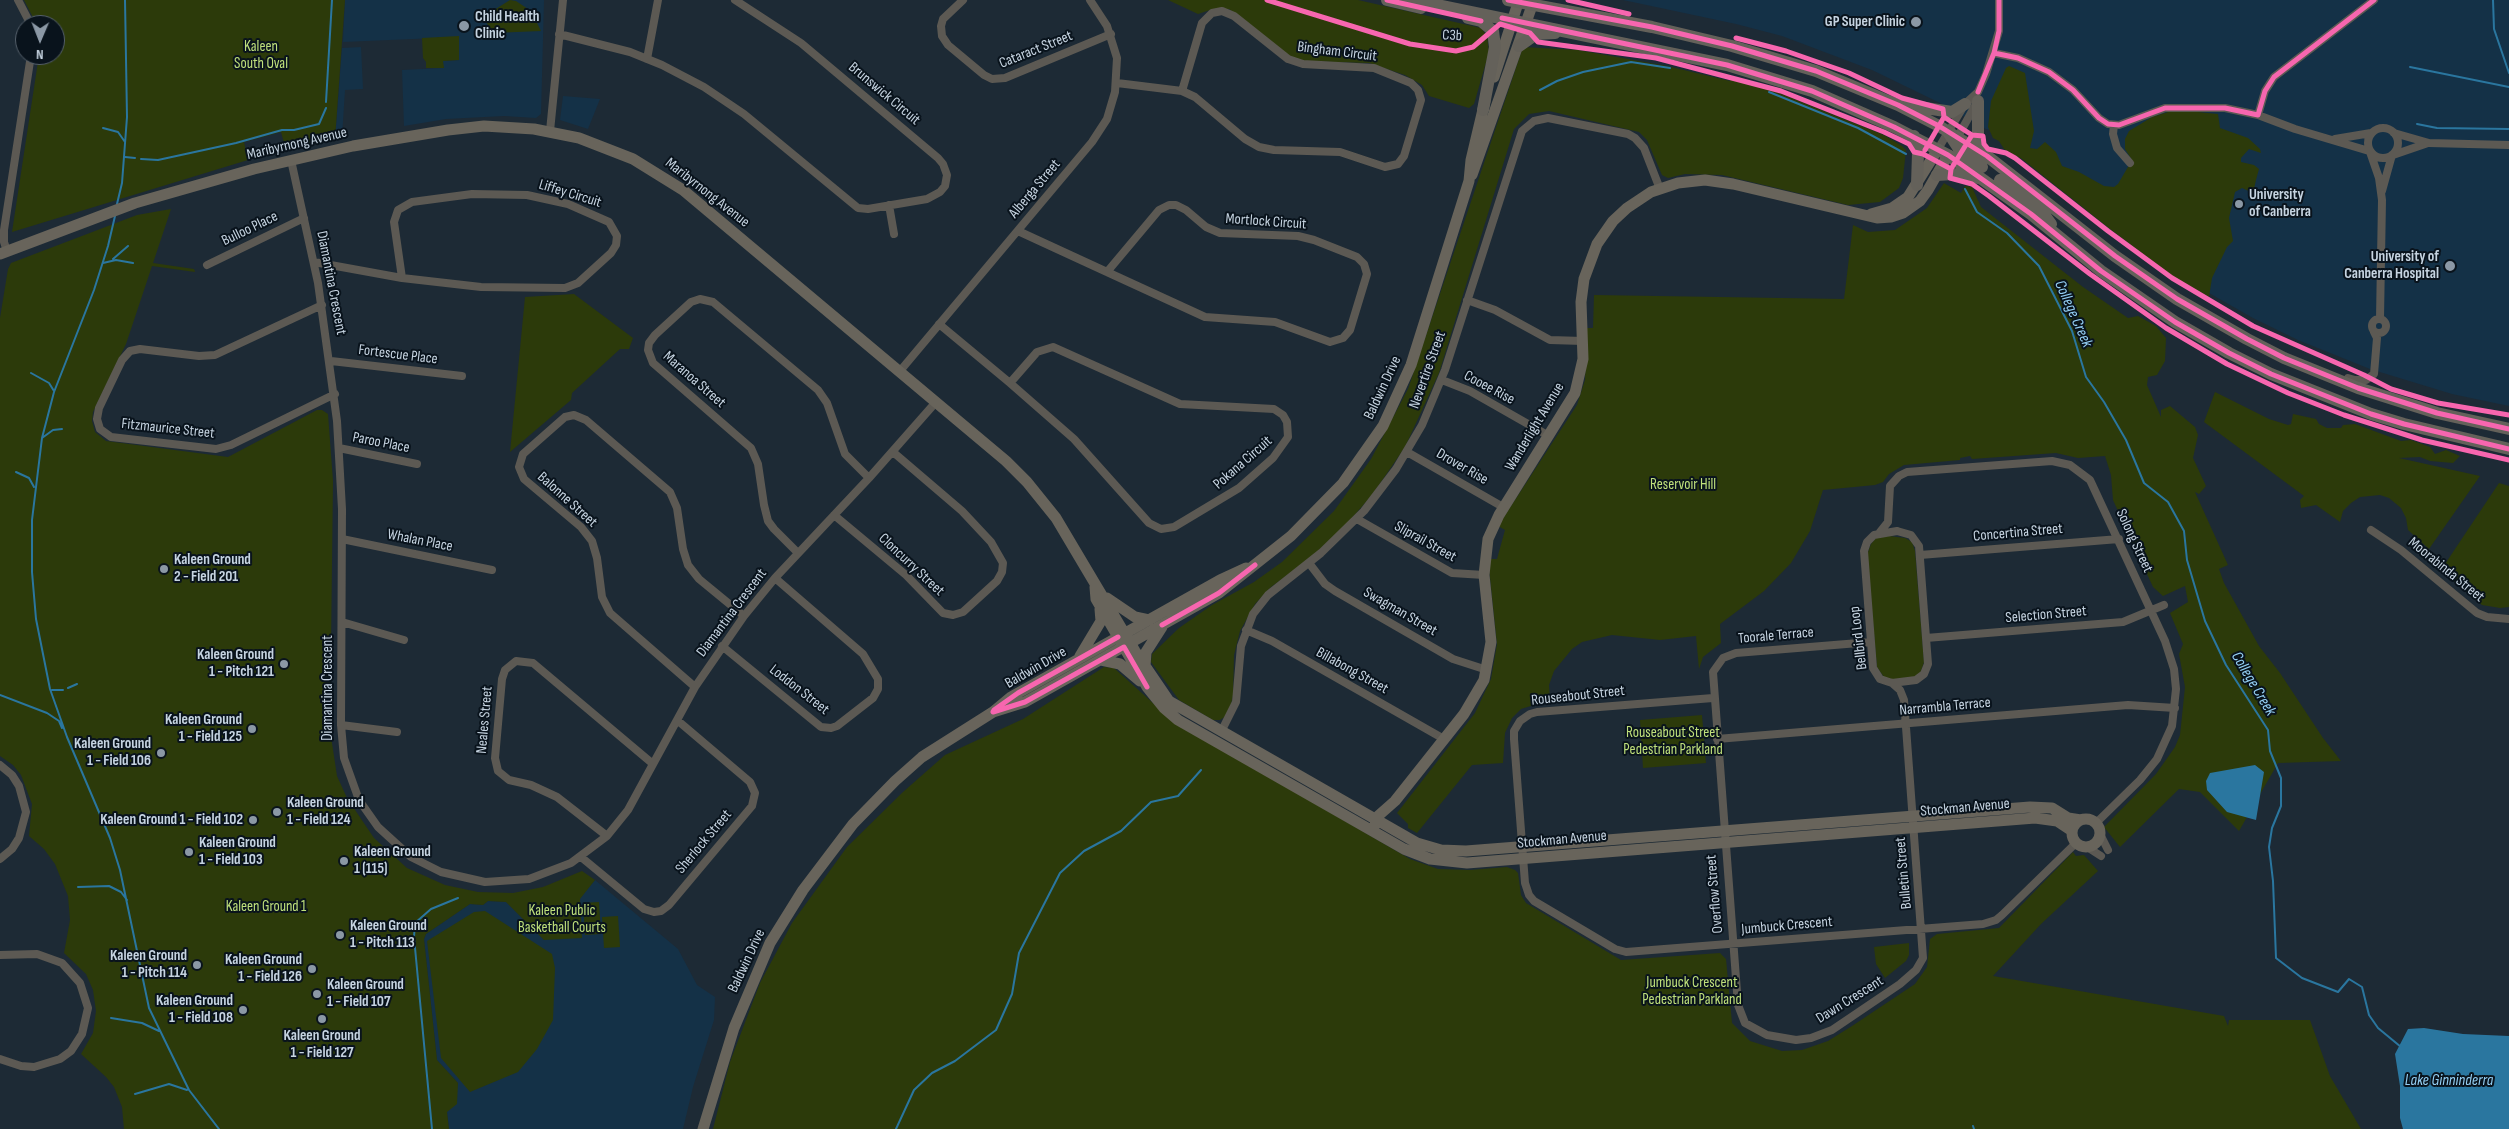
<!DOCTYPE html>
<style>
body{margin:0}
#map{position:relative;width:2509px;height:1129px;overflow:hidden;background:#1d2a35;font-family:"Sofia Sans Condensed",sans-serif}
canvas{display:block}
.north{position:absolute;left:15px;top:15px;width:50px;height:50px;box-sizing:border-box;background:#09131c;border:1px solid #55606b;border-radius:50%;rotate:181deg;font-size:14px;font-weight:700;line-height:20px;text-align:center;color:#c6d4e1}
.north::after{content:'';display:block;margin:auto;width:18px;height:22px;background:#8b98a5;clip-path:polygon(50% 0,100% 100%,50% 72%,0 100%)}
</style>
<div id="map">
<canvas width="2509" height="1129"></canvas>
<div class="north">N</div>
</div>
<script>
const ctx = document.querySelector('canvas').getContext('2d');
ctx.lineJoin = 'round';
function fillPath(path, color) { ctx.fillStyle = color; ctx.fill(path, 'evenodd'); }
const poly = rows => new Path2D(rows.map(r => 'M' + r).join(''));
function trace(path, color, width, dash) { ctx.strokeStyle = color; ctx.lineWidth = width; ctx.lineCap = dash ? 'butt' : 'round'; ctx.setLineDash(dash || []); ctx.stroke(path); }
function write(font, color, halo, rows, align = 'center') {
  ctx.font = font + ' "Sofia Sans Condensed",sans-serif'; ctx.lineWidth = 4; ctx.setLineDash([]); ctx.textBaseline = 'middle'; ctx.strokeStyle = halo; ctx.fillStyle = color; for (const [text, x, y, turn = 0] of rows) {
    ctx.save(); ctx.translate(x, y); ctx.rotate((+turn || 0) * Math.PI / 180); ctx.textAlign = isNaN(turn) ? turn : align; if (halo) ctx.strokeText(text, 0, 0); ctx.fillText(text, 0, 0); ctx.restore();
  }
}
fillPath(poly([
 [345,0,544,0,541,114,536,118,504,116,446,119,404,126,402,70,443,68,443,61,459,60,459,37,343,42],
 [1623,0,2509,0,2509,406,2452,394,2370,369,2298,340,2253,318,2209,293,2000,132,1986,129,1938,102,1872,70,1782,36,1736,24],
 [361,47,363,89,345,90,342,137,335,139,342,48],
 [563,96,600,99,588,129,560,120],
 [595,880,678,949,697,985,715,997,714,1020,693,1087,683,1129,449,1129,447,1112,458,1083,437,1060,424,939,426,934,470,904,483,905,488,901,506,902,544,940]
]), '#143147');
fillPath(poly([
 [24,0,345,0,335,139,286,150,281,132,244,142,248,160,12,232,39,55,55,55,55,25,37,25],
 [510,0,516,1,531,11,541,31,493,33,483,17],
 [1168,0,1358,0,1481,28,1487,36,1489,52,1474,104,1469,108,1429,96,1422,85,1405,75,1369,63,1301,61,1284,54,1229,9,1213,9,1198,14],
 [459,36,459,60,443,61,444,68,426,68,426,62,423,58,422,38],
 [1523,47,1578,50,1667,66,1730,81,1731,79,1777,92,1884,135,1902,146,1906,150,1903,178,1899,188,1880,202,1848,205,1722,175,1685,174,1668,178,1662,175,1647,140,1639,132,1549,111,1529,114,1514,129,1439,373,1405,447,1372,495,1344,527,1308,560,1271,587,1255,604,1240,631,1234,655,1233,696,1230,708,1226,716,1220,720,1213,720,1179,700,1151,662,1152,654,1179,628,1212,605,1254,582,1282,562,1334,511,1371,459,1408,389],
 [2009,66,2025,73,2034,131,2030,148,2037,149,2045,142,2056,152,2062,166,2079,172,2104,186,2114,187,2118,184,2132,160,2125,149,2125,139,2129,131,2152,117,2168,112,2188,111,2218,114,2220,128,2248,138,2260,149,2261,153,2249,149,2241,158,2241,162,2254,165,2259,169,2256,180,2253,193,2242,188,2235,192,2229,218,2233,241,2227,247,2212,278,2209,297,2174,277,2110,229,2022,159,2004,149,1999,141,1993,138,1988,127,1991,101,2006,68],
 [1944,183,1961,193,1965,186,1972,187,1981,207,2083,287,2128,318,2138,316,2156,326,2166,338,2165,361,2157,375,2148,377,2147,385,2161,417,2161,410,2170,406,2195,427,2198,435,2193,458,2206,486,2199,494,2195,492,2228,565,2219,569,2224,583,2259,646,2280,673,2323,738,2341,761,2278,763,2239,831,2200,792,2179,789,2120,847,2104,827,2156,774,2175,747,2180,735,2185,687,2179,654,2183,644,2170,613,2188,602,2185,586,2163,596,2153,587,2113,500,2111,475,2105,456,2078,458,2056,453,1972,459,1970,456,1960,458,1960,460,1904,465,1889,474,1883,482,1875,485,1823,490,1810,531,1791,563,1764,591,1720,624,1721,643,1703,657,1699,669,1696,636,1660,640,1612,635,1582,642,1572,649,1554,671,1549,685,1550,700,1521,709,1512,718,1505,733,1503,763,1472,765,1417,833,1408,828,1408,824,1397,813,1475,713,1491,679,1497,644,1488,559,1497,559,1505,530,1498,526,1577,405,1585,380,1587,328,1593,328,1594,295,1844,299,1853,225,1868,232,1895,230,1927,208],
 [171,209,153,263,194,269,195,272,152,266,126,344,93,412,92,421,95,432,106,441,228,457,317,410,322,410,328,414,333,481,330,730,337,776,347,798,374,838,407,868,445,885,478,892,513,893,543,887,582,871,595,880,580,899,582,938,544,940,506,902,488,901,483,905,470,904,426,934,424,939,437,1060,458,1083,457,1104,447,1112,449,1129,124,1129,122,1107,114,1087,106,1077,81,1054,93,1033,96,1011,93,990,86,974,64,953,70,920,68,896,55,864,44,849,29,836,32,804,21,775,13,765,0,756,0,318,8,269,11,263,137,215],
 [574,294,633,338,629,349,620,349,572,393,571,400,510,452,525,297],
 [2215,392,2269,419,2288,425,2291,424,2293,414,2316,419,2319,424,2327,428,2341,428,2343,425,2355,424,2401,441,2411,440,2430,447,2435,454,2446,450,2460,456,2453,463,2430,461,2420,457,2399,458,2480,476,2429,549,2408,530,2406,518,2401,508,2389,498,2380,495,2360,497,2351,503,2343,511,2340,522,2316,505,2301,508,2300,500,2304,496,2204,422],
 [2499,483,2509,486,2509,607,2500,608,2482,605,2441,570],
 [1889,536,1905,538,1912,542,1915,551,1924,662,1920,674,1910,680,1894,682,1884,677,1877,667,1868,565,1868,552,1871,544,1877,537],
 [1104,667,1114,668,1173,721,1410,859,1438,869,1470,870,1507,867,1515,870,1518,873,1521,895,1526,903,1621,960,1720,953,1726,959,1732,1023,1750,1041,1782,1051,1802,1050,1828,1041,1852,1026,1915,984,1927,967,1930,939,1937,934,1999,928,2073,852,2076,856,2084,855,2098,871,2041,924,1993,976,2224,1016,2228,1026,2229,1020,2310,1020,2330,1076,2361,1129,713,1129,730,1062,760,983,792,923,847,847,903,792,945,755,1023,719],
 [1702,715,1706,763,1643,768,1640,720],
 [599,902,601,934,585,935,583,903],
 [485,911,552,954,555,968,553,1020,537,1049,518,1072,470,1092,441,1058,427,941,474,912],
 [618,916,620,947,604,948,602,917],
 [1909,943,1909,955,1906,961,1885,978,1876,964,1874,947]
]), '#2c3a0a');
fillPath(poly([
 [2255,765,2264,772,2256,820,2227,812,2207,790,2206,781,2210,773],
 [2424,1028,2463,1034,2509,1036,2509,1129,2403,1129,2400,1118,2400,1086,2395,1054,2408,1029]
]), '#2a769f');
trace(poly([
 [2493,0,2494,29,2509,73],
 [2410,67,2509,87],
 [1540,90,1557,81,1583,72,1631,62,1670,68],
 [1769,92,1858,128,1906,154],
 [326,102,332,0],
 [2417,124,2437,128,2509,129],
 [103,128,118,132,125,142],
 [125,157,135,158],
 [141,159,158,160,236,143,282,130,294,130,319,124,326,108],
 [1965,189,1977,212,2007,233,2039,266,2072,331,2086,377,2104,402,2126,440,2144,483,2168,502,2184,531,2187,560,2205,621,2226,665,2268,730,2270,751,2281,778,2281,806,2272,828,2269,847,2273,881,2276,958,2302,978,2338,992,2349,979,2362,987,2369,1015,2378,1028,2401,1047],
 [117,204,122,183,127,117,125,0],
 [115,216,108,246,94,290,54,392,42,438,32,520,32,572,36,619,50,689,67,737,110,838,120,870,149,1008,189,1090,219,1129],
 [113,259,128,246],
 [103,263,116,260,133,263],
 [31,373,49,383,54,391],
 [42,438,53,430,62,429],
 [16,472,29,478,34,487],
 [68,688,77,684],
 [52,690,63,690],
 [0,695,47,713,59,721,62,728],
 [78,887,109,886,121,892,127,900],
 [111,1018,142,1023,159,1031],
 [135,1094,169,1084,187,1090],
 [1973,1126,1974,1129],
 [432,1129,414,937,415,923,431,909,458,898],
 [896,1129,914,1090,932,1073,955,1061,996,1030,1012,994,1019,953,1060,873,1084,851,1121,831,1151,802,1178,796,1201,770]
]), '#2a769f', 2);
trace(poly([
 [18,0,31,25],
 [963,0,943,19,941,26,942,36,948,45,984,75,992,79,1005,78,1111,34],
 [559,34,630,52,662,65,704,87,744,114,858,208,868,209,927,199,940,192,945,186,947,175,943,164,938,158,801,43,735,0],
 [1994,53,2018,58,2049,72,2073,90,2099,118,2108,124,2119,125,2165,108,2225,108,2258,115,2295,129,2369,151],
 [647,59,658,0],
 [1117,83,1182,91,1202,23,1212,13,1222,11,1234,16,1288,59,1303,64,1374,68,1411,83,1418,90,1421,100,1404,156,1398,164,1385,167,1340,152,1274,150,1259,147,1245,139,1195,97,1182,91],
 [2258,115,2265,91,2274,77,2374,0],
 [2114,125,2113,134,2117,148,2130,163],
 '2368 143a15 15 0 1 1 30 0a15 15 0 1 1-30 0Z',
 [550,131,563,0],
 [2394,133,2429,143,2509,145],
 [2335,139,2371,133],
 [1956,140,1976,104],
 [1938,149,1965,104,1978,92,1986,74,1999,31,1999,0],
 [2370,152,2379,178,2382,200,2380,319],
 [2393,155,2428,143],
 [291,160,318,283,337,421,342,509,341,725,344,758,359,800,378,827,411,857,441,872,485,882,529,879,571,863,607,836,628,810,695,687,744,616,775,578,869,478,936,402],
 [2382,191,2392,155],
 [889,205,894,234],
 [1018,231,1107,272,1159,210,1169,205,1176,205,1186,210,1206,227,1220,233,1298,236,1314,240,1357,257,1364,264,1367,274,1350,330,1343,338,1330,342,1275,322,1205,317,1107,272],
 [7,251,4,242,4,230,31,55],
 [314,262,402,278,394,222,398,210,412,202,472,194,527,195,568,204,609,222,617,236,616,245,611,253,578,283,565,288,481,287,402,278],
 [207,265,304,218],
 [1467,300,1495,310,1550,340,1583,341],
 [322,305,215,355,199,356,140,349,130,351,122,360,99,408,97,419,100,429,111,437,216,449,231,445,335,394],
 '2372 326a7 7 0 1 1 14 0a7 7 0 1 1-14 0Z',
 [939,324,1010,383,1037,352,1053,347,1180,404,1274,409,1283,415,1287,422,1288,437,1273,458,1239,488,1174,527,1161,529,1149,523,1074,439,1010,383],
 [331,361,462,376],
 [900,371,1092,142,1107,119,1115,92,1117,58,1107,26,1090,0],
 [2348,378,2355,380,2366,380,2374,374,2377,338,2374,332],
 [1442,380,1470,391,1549,436],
 [339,448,417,464],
 [1407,452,1503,507],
 [834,515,906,575,943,613,953,615,963,612,997,581,1002,572,1003,563,991,542,962,511,893,452],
 [1357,519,1452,573,1484,575],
 [2371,530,2401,550,2477,613,2487,617,2509,619],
 [1897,531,1911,535,1919,546,1928,664,1924,674,1916,680,1892,683,1880,679,1873,668,1864,551,1867,542,1874,535,1897,531],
 [1880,532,1888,522,1890,486,1899,476,1907,472,2052,461,2070,465,2090,480,2165,641,2174,669,2176,689,2172,726,2157,759,2140,780,2096,823],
 [342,539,492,570],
 [798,553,774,529,768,521,764,505,758,464,751,448,653,363,648,350,649,343,655,335,691,302,700,299,713,302,818,390,827,403,845,454,869,478],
 [1920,555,2119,539],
 [1309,563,1325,584,1335,591,1453,659,1487,670],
 [342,622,404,640],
 [1246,630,1272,641,1444,739],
 [1926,638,2123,622,2164,605],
 [1871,642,1736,653,1723,658,1713,672,1738,1005,1745,1023,1767,1035,1796,1040,1811,1038,1832,1030,1900,984,1916,970,1923,958,1904,700,1900,690,1892,683],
 [722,646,821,727,831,728,837,726,873,698,878,689,878,679,863,654,775,578],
 [695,687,610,613,602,597,597,558,592,541,581,527,524,479,519,467,523,454,565,417,574,415,586,420,670,492,677,508,683,549,688,565,699,579,744,616],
 [1713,698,1537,712,1530,714,1520,721,1514,731,1514,739,1525,883,1529,895,1534,901,1615,949,1626,952,1983,924,1996,920,2002,915,2076,843],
 [341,725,397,732],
 [1221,732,1236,702,1241,646,1253,614,1268,595,1321,553,1364,511,1396,469,1422,425,1445,370,1522,131,1534,121,1548,118,1628,134,1635,138,1644,148,1660,189],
 [1717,739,2128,705,2175,708],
 [0,765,12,775,19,786,26,812,19,838,12,849,0,859],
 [2100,834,2108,850],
 [607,836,557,797,531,785,509,780,498,771,495,758,502,679,505,670,516,661,533,663,653,764],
 [2087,847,2101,856],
 [581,857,644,909,654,912,661,911,669,905,752,806,755,793,750,782,677,720],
 [0,955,37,954,62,963,80,983,88,1008,82,1034,71,1051,60,1059,34,1067,21,1066,0,1059]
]), '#5c5953', 8);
trace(poly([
 [1494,77,1519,0],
 [1472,175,1534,0],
 [1871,214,1892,208,1908,197,1938,149],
 [0,254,135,203,254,169,353,146,448,130,484,126,534,129,579,138,633,159,683,190,1006,461,1027,482,1056,518,1135,651,1169,701,1417,843,1441,850,1466,851,2030,807,2052,808,2068,818,2081,820],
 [1095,587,1096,599,1147,687,1164,708,1178,720,1404,849,1430,859,1467,863,2035,818,2057,821,2072,831],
 [1107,598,1135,617,1149,620],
 [1080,656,1101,621,1100,609],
 [1101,660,1120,664,1140,681],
 [1145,666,1146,652,1162,627],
 [993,712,1025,702,1219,593,1291,536,1343,483,1383,426,1411,365,1469,181,1471,160,1485,101],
 '2072 833a14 14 0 1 1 28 0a14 14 0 1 1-28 0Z',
 [1375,825,1378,816,1395,801,1464,714,1484,680,1491,642,1484,575,1488,539,1499,515,1575,393,1583,359,1581,302,1584,279,1597,244,1613,221,1627,208,1651,192,1678,183,1705,180,1733,184,1877,218,1891,217,1903,213,1920,201,1928,190,1948,155],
 [703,1129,734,1028,770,943,803,890,853,824,895,781,922,757,993,712,1011,697,1220,580,1246,568]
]), '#68645b', 11);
trace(poly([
 [1387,0,1421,8],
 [1413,0,1727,65,1812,91,1894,127,1948,155,2031,214,2101,271,2175,322,2229,353,2271,374,2371,414,2404,424,2509,449],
 [1508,0,1652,27,1732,46,1816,71,1898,105,1939,126,1987,156,2115,256,2177,299,2247,339,2284,358,2358,388,2437,413,2509,429],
 [1468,18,1481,21,1493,31,1495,47,1483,110],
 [1519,46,1536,34,1555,33],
 [1905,105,1952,112,1965,104],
 [1948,132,1961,152,1982,167],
 [1914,136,1918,153,1917,185],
 [1978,150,1978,101],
 [1937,175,1953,174,1979,178],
 [2000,180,2040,209,2051,224]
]), '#64615a', 12);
trace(poly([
 [1267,0,1410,44,1456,51,1473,47,1500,24,1530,33,1538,42,1656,58,1781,91,1884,132,1909,144,1914,152,1923,154,1951,169],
 [1387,0,1481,21],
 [1508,0,1652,27,1732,46,1816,71,1898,105,1939,126,1987,156,2115,256,2177,299,2247,339,2284,358,2358,388,2437,413,2509,429],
 [1568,0,1629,14],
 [1502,18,1727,65,1812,91,1894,127,1948,155,2031,214,2101,271,2175,322,2229,353,2271,374,2371,414,2404,424,2509,449],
 [1736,38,1786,51,1849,73,1902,98,1943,109,1944,117,1925,150],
 [1994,53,2018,58,2049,72,2073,90,2099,118,2108,124,2119,125,2165,108,2225,108,2258,115,2265,91,2274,77,2374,0],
 [1978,92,1994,53,1999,31,1999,0],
 [1944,117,1972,135,1983,136,1984,144,1988,149,2006,153,2015,158,2108,231,2172,278,2253,326,2364,375,2391,389,2438,403,2509,415],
 [1972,135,1951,169,1950,178,1972,184,1989,196,2090,274,2166,328,2227,364,2288,393,2344,415,2422,440,2509,460],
 [1162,625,1219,593,1255,565],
 [994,710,1018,693,1118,637],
 [993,712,1025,702,1124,647,1147,687]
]), '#f766af', 5);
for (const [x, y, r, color] of [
 [1916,22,6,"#8b98a5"],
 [464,26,6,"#8b98a5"],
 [2239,204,5,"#8b98a5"],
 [2450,266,6,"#8b98a5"],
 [164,569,5,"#8b98a5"],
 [284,664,5,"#8b98a5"],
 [252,729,5,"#8b98a5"],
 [161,753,5,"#8b98a5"],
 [277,812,5,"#8b98a5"],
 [253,820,5,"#8b98a5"],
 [189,852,5,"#8b98a5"],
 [344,861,5,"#8b98a5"],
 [340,935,5,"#8b98a5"],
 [197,965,5,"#8b98a5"],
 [312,969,5,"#8b98a5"],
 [317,994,5,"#8b98a5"],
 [243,1010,5,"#8b98a5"],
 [322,1019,5,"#8b98a5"]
]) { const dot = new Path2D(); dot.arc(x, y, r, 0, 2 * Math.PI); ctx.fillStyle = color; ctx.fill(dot); trace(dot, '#09131c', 2); }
write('bold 15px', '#c6d4e1', '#09131c', [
 ["Child Health",475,17,"left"],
 ["Clinic",475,34,"left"],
 ["GP Super Clinic",1905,22],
 ["University",2249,195,"left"],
 ["of Canberra",2249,212,"left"],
 ["University of",2439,257],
 ["Canberra Hospital",2439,274],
 ["Kaleen Ground",174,560,"left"],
 ["2 - Field 201",174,577,"left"],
 ["Kaleen Ground",274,655],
 ["1 - Pitch 121",274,672],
 ["Kaleen Ground",242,720],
 ["1 - Field 125",242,737],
 ["Kaleen Ground",151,744],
 ["1 - Field 106",151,761],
 ["Kaleen Ground",287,803,"left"],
 ["1 - Field 124",287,820,"left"],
 ["Kaleen Ground 1 - Field 102",243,820],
 ["Kaleen Ground",199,843,"left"],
 ["1 - Field 103",199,860,"left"],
 ["Kaleen Ground",354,852,"left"],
 ["1 (115)",354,869,"left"],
 ["Kaleen Ground",350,926,"left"],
 ["1 - Pitch 113",350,943,"left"],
 ["Kaleen Ground",187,956],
 ["1 - Pitch 114",187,973],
 ["Kaleen Ground",302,960],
 ["1 - Field 126",302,977],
 ["Kaleen Ground",327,985,"left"],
 ["1 - Field 107",327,1002,"left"],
 ["Kaleen Ground",233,1001],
 ["1 - Field 108",233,1018],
 ["Kaleen Ground",322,1036,"center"],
 ["1 - Field 127",322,1053,"center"]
], 'right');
write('15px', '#c6d4e1', '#09131c', [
 ["C3b",1452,36,3],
 ["Cataract Street",1036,50,-22],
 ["Bingham Circuit",1337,52,7],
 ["Brunswick Circuit",884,94,40],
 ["Maribyrnong Avenue",297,144,-13],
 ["Alberga Street",1035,189,-50],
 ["Maribyrnong Avenue",707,193,38],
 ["Liffey Circuit",570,194,17],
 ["Mortlock Circuit",1266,222,4],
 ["Bulloo Place",250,229,-26],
 ["Diamantina Crescent",331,283,79],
 ["Fortescue Place",398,355,7],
 ["Nevertire Street",1428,370,-70],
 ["Maranoa Street",694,380,41],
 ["Baldwin Drive",1383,388,-65],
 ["Cooee Rise",1489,388,28],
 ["Wanderlight Avenue",1535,427,-59],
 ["Fitzmaurice Street",168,429,6],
 ["Paroo Place",381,443,11],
 ["Pokana Circuit",1243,463,-41],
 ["Drover Rise",1462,467,30],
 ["Balonne Street",567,500,42],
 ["Concertina Street",2018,533,-5],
 ["Whalan Place",420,541,11],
 ["Solong Street",2134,541,65],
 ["Sliprail Street",1425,542,29],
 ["Cloncurry Street",911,565,43],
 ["Moorabinda Street",2446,570,39],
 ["Swagman Street",1400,612,30],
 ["Diamantina Crescent",732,613,-53],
 ["Selection Street",2046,615,-5],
 ["Toorale Terrace",1776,636,-5],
 ["Bellbird Loop",1859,638,-97],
 ["Baldwin Drive",1036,668,-30],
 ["Billabong Street",1352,671,29],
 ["Diamantina Crescent",328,688,-90],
 ["Loddon Street",799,690,38],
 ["Rouseabout Street",1578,696,-6],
 ["Narrambla Terrace",1945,707,-5],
 ["Neales Street",485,720,-85],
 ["Stockman Avenue",1965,808,-5],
 ["Stockman Avenue",1562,840,-5],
 ["Sherlock Street",704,842,-50],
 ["Bulletin Street",1904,873,-95],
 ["Overflow Street",1715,894,-95],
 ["Jumbuck Crescent",1787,926,-5],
 ["Baldwin Drive",747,961,-65],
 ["Dawn Crescent",1850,1000,-32]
]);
write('15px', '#bfe07b', '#09131c', [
 ["Kaleen",261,47],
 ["South Oval",261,64],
 ["Reservoir Hill",1683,485],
 ["Rouseabout Street",1673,733],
 ["Pedestrian Parkland",1673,750],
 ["Kaleen Ground 1",266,907],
 ["Kaleen Public",562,911],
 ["Basketball Courts",562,928],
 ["Jumbuck Crescent",1692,983],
 ["Pedestrian Parkland",1692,1000]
]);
write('italic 16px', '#94cff4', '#09131c', [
 ["College Creek",2073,314,66],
 ["College Creek",2253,684,59],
 ["Lake Ginninderra",2449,1081]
]);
</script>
